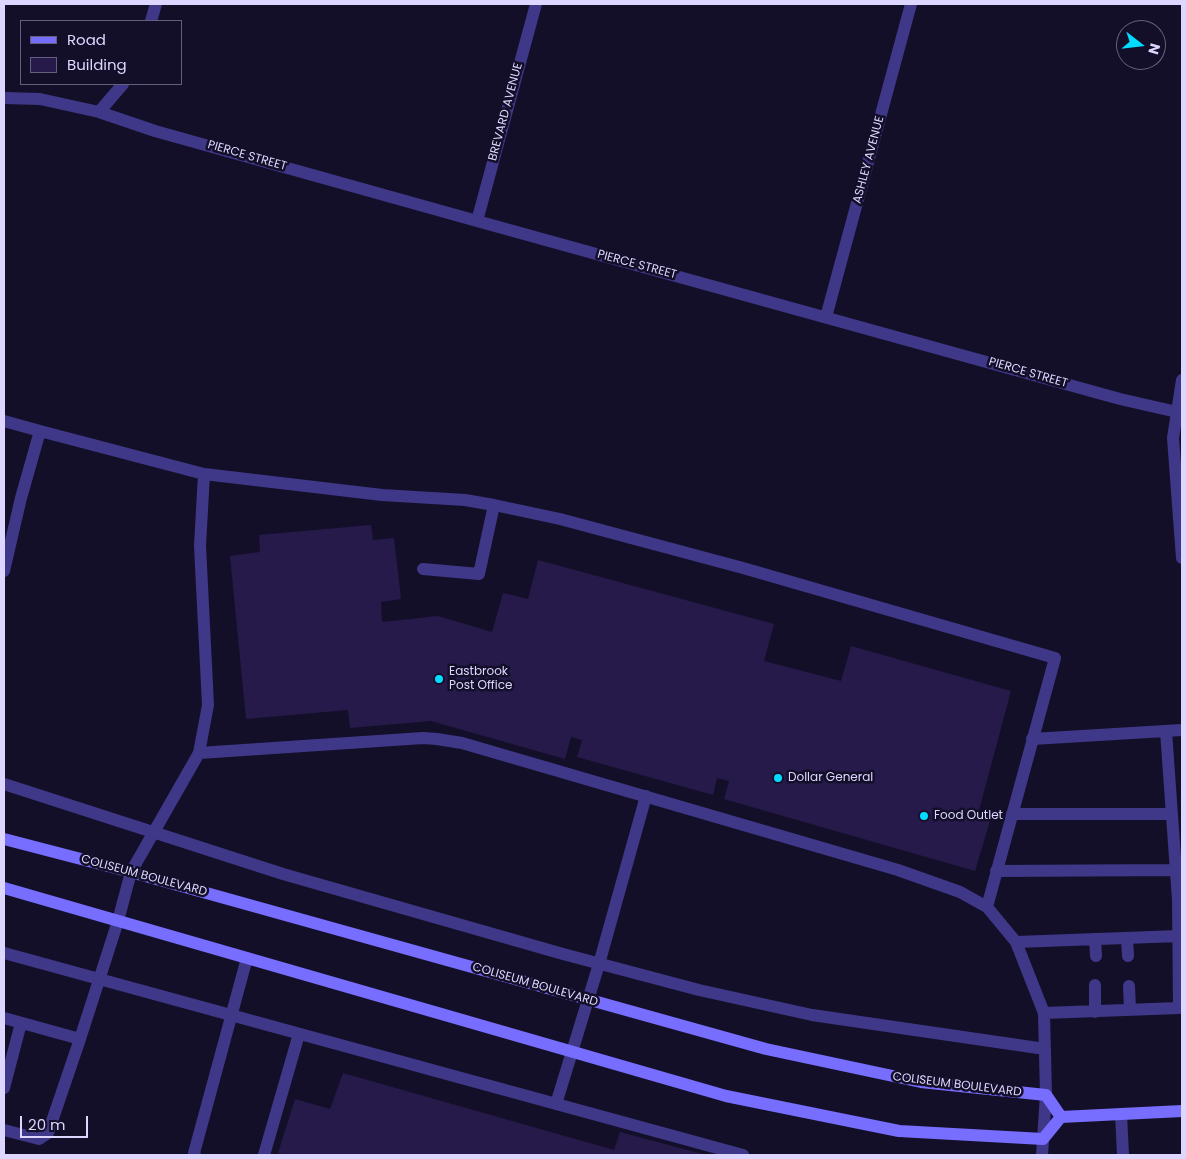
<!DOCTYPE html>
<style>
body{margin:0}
#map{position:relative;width:1186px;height:1159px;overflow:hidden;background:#140f29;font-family:Poppins,sans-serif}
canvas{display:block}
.frame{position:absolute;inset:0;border:5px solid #ddd7ff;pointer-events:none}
.legend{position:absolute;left:20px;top:20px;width:162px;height:65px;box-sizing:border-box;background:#140f29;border:1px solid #645f7f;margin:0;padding:6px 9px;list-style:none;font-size:15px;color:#ddd7ff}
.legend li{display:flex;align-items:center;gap:10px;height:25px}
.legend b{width:25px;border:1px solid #645f7f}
.north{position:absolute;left:1116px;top:20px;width:50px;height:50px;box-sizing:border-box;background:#140f29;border:1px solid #645f7f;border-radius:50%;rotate:106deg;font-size:14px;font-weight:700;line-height:20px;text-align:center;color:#ddd7ff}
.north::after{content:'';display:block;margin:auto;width:18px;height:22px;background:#03dcff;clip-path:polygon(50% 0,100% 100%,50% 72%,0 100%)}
.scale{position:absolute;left:20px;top:1116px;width:68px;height:22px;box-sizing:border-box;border:2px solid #ddd7ff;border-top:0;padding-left:6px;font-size:15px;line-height:18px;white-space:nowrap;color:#ddd7ff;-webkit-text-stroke:4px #140f29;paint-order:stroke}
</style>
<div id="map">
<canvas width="1186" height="1159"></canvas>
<div class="frame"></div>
<ul class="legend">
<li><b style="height:6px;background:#776eff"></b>Road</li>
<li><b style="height:14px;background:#261a4a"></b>Building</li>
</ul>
<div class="north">N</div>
<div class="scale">20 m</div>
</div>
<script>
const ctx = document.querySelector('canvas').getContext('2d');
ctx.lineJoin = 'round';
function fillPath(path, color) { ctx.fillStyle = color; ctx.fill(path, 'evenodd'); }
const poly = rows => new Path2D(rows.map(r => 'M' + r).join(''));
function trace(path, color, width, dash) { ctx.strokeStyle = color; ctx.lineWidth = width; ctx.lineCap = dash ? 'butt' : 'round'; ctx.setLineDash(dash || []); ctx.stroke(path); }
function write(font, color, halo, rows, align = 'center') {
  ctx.font = font + ' Poppins,sans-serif'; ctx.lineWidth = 5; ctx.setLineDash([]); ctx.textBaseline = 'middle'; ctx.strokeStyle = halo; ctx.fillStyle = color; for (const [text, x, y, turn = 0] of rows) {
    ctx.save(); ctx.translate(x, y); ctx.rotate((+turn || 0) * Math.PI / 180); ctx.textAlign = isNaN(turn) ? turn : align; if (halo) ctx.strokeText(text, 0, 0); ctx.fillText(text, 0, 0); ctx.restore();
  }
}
fillPath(poly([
 [371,525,373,540,394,538,401,599,381,602,382,622,438,616,492,632,503,593,528,599,538,560,774,624,764,661,841,681,851,646,1011,691,979,810,992,814,975,871,724,799,729,781,717,778,713,795,577,757,582,740,571,737,565,759,431,721,350,728,348,710,246,719,230,556,260,552,259,535],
 [343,1073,614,1150,620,1132,706,1155,286,1155,278,1153,295,1099,330,1109]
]), '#261a4a');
trace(poly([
 [4,421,40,431],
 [423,569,479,574,494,505],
 [4,571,21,498,40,431,204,474],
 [1166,731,1178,900,1182,900],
 [1032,739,1182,730],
 [199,753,208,705,200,546,204,474,382,495,465,500,494,505,560,519,743,568,1055,658,987,907],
 [4,784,283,874,563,954,699,990,812,1015,1045,1049],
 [1012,814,1172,814],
 [996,871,1176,870],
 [1127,938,1128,956],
 [1095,939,1096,956],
 [1016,942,1179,936],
 [4,953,743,1155],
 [1095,985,1095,1012],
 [1129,986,1130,1010],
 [1044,1013,1179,1008,1178,900],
 [4,1018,80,1039,118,921,131,872,199,753,423,738,437,739,462,743,898,870,960,892,987,907,1016,942,1044,1013,1046,1095,1042,1155],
 [4,1088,21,1023],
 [556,1104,599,964,646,796],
 [1121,1114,1123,1155],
 [4,1130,39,1139,48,1133,80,1039],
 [195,1155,194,1153,247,958],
 [264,1155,299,1034]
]), '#3f3889', 12);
trace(poly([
 [151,21,156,4],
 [4,98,40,99,99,112,155,131,477,221,1120,399,1177,412],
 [99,112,123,84],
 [477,221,536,4],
 [826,317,911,4],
 [1182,380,1173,438,1182,558]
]), '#3f3889', 12);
trace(poly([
 [4,839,131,872,766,1049,921,1082,1046,1095,1061,1117],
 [4,888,726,1096,899,1131,1043,1139,1061,1117,1182,1111]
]), '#776eff', 12);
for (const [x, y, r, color] of [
 [439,679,5,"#03dcff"],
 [778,778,5,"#03dcff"],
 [924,816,5,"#03dcff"]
]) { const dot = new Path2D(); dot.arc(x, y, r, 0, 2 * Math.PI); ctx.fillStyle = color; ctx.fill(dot); trace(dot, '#140f29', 2); }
write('12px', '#ddd7ff', '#140f29', [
 ["BREVARD AVENUE",506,112,-75],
 ["PIERCE STREET",247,156,16],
 ["ASHLEY AVENUE",869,160,-75],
 ["PIERCE STREET",637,265,15],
 ["PIERCE STREET",1028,373,16],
 ["COLISEUM BOULEVARD",144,876,15],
 ["COLISEUM BOULEVARD",535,985,16],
 ["COLISEUM BOULEVARD",957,1085,7]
]);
write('12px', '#ddd7ff', '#140f29', [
 ["Eastbrook",449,672],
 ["Post Office",449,686],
 ["Dollar General",788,778],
 ["Food Outlet",934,816]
], 'left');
</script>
